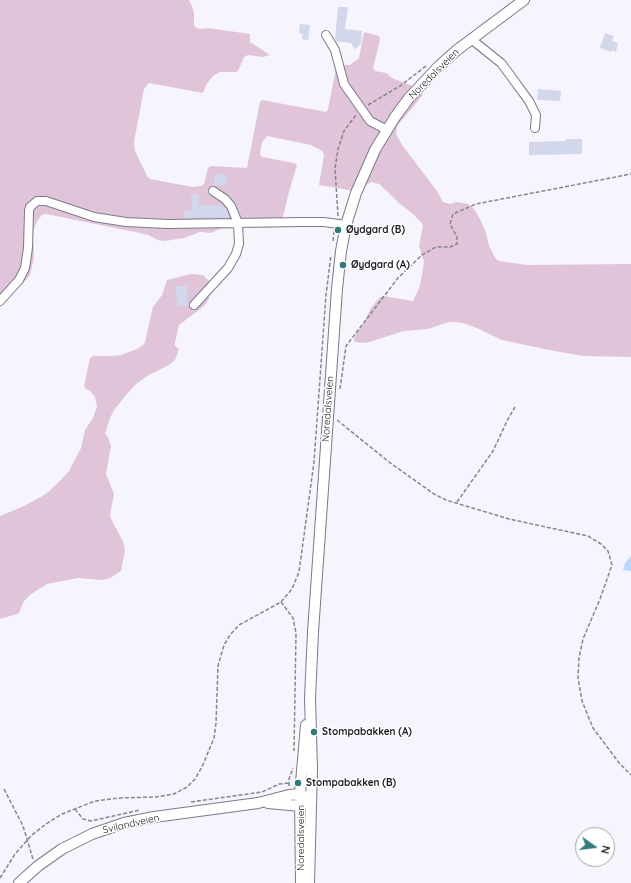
<!DOCTYPE html>
<meta charset="utf-8">
<style>
body{margin:0}
#map{position:relative;width:631px;height:883px;overflow:hidden;background:#f6f4fd;font-family:Quicksand,sans-serif}
canvas{display:block}
.north{position:absolute;left:575px;top:827px;width:40px;height:40px;box-sizing:border-box;background:#fff;border:1px solid #a3a3a6;border-radius:50%;rotate:104deg;font-size:11px;font-weight:700;line-height:16px;text-align:center;color:#1a1920}
.north::after{content:'';display:block;margin:auto;width:14px;height:18px;background:#317a7c;clip-path:polygon(50% 0,100% 100%,50% 72%,0 100%)}
</style>
<div id="map">
<canvas width="631" height="883"></canvas>
<div class="north">N</div>
</div>
<script>
const ctx = document.querySelector('canvas').getContext('2d');
ctx.lineJoin = 'round';
function fillPath(path, color) { ctx.fillStyle = color; ctx.fill(path, 'evenodd'); }
const poly = rows => new Path2D(rows.map(r => 'M' + r).join(''));
function trace(path, color, width, dash) { ctx.strokeStyle = color; ctx.lineWidth = width; ctx.lineCap = dash ? 'butt' : 'round'; ctx.setLineDash(dash || []); ctx.stroke(path); }
function write(font, color, halo, rows, align = 'center') {
  ctx.font = font + ' Quicksand,sans-serif'; ctx.lineWidth = 3; ctx.setLineDash([]); ctx.textBaseline = 'middle'; ctx.strokeStyle = halo; ctx.fillStyle = color; for (const [text, x, y, turn = 0] of rows) {
    ctx.save(); ctx.translate(x, y); ctx.rotate((+turn || 0) * Math.PI / 180); ctx.textAlign = isNaN(turn) ? turn : align; if (halo) ctx.strokeText(text, 0, 0); ctx.fillText(text, 0, 0); ctx.restore();
  }
}
fillPath(poly([
 [0,0,189,0,192,6,194,13,194,25,196,28,200,29,208,28,250,34,250,42,270,55,263,57,248,55,244,57,238,71,235,72,220,72,213,76,206,85,203,93,149,83,144,89,134,142,135,151,147,176,150,179,193,187,201,186,204,184,208,168,211,166,247,168,260,102,262,100,326,112,328,109,336,69,339,65,350,65,359,58,364,32,379,36,380,40,373,68,375,71,386,73,392,78,415,87,423,95,397,126,396,134,402,145,437,191,443,202,450,204,457,202,468,204,474,209,480,219,486,233,489,246,496,259,499,261,527,265,631,264,631,357,583,356,544,349,502,340,479,329,463,323,453,322,449,322,428,329,404,331,366,343,355,342,354,339,357,332,363,324,371,308,380,297,383,296,413,301,420,286,424,262,419,246,423,226,421,222,412,213,400,204,391,195,379,184,371,182,359,190,355,191,319,185,324,155,322,151,311,145,267,136,262,142,260,154,262,157,294,163,297,165,289,192,281,225,271,228,238,227,219,229,211,233,200,232,184,238,165,241,158,240,148,235,135,232,46,214,42,215,37,221,34,229,33,237,34,258,30,275,25,281,0,307],
 [191,274,203,275,209,281,211,288,209,299,204,306,179,325,175,342,175,346,179,349,175,360,169,365,147,376,136,384,126,395,114,410,110,418,105,434,108,437,111,446,106,474,114,494,110,515,111,519,123,541,125,551,121,571,110,578,102,580,78,578,47,584,31,594,24,601,19,613,17,614,0,619,0,516,22,507,46,494,61,480,69,471,81,448,85,430,93,418,97,406,95,397,90,391,86,389,84,386,90,358,93,356,112,356,121,355,137,349,143,345,145,342,153,307,162,295,167,280]
]), '#e0c4da');
fillPath(poly([
 [631,556,631,571,623,570,625,563]
]), '#bad8ff');
fillPath(poly([
 [338,7,348,7,345,29,362,31,361,44,355,49,351,43,336,41,335,39],
 [300,24,310,25,308,40,302,39,302,34,299,33],
 [605,33,614,36,612,41,618,43,616,52,612,50,611,52,600,48],
 [538,89,561,91,560,101,537,100],
 [566,139,582,139,582,154,529,155,529,142,566,141],
 [215,173,227,175,226,186,214,185],
 [191,194,199,194,199,205,223,205,226,209,229,217,184,218,184,211,192,211],
 [176,286,187,286,188,306,177,306]
]), '#d2d7eb');
const minor = poly([
 [326,35,335,50,344,84,370,121,387,130],
 [471,39,501,63,510,75,529,101,536,115,535,128],
 [0,301,19,280,25,268,28,248,29,211,30,207,37,201,46,201,94,217,126,222,168,224,301,222,324,222,346,225],
 [194,305,228,268,236,254,239,244,238,223,231,206,225,199,213,191]
]);
const major = poly([
 [268,803,300,806,305,803],
 [19,883,38,866,62,849,92,834,124,823,154,817,258,803,289,795,300,794,310,799],
 [301,883,300,794,306,725],
 [309,883,312,769,310,698,313,632,337,289,341,251,346,225,356,193,375,150,395,117,409,98,438,67,457,50,524,0]
]);
trace(minor, '#7d798c', 10);
trace(major, '#7d798c', 12);
trace(poly([
 [368,105,400,86,426,66],
 [338,216,335,169,338,149,344,131,356,115],
 [333,241,334,231],
 [340,389,346,346,398,278,422,255,436,247,450,247,457,244,457,237,450,224,453,214,476,204,631,174],
 [337,420,389,462,434,494,446,500,509,519,588,536,601,544,608,551,612,565,600,599,583,639,579,658,578,678,582,701,593,728,620,764,631,775],
 [457,502,493,451,508,419,515,407],
 [281,602,293,618,296,633,294,751],
 [289,786,289,779,293,768],
 [4,789,23,826,33,859],
 [191,802,262,792,279,784,289,783],
 [75,809,83,819,91,821,140,810],
 [0,878,15,854,32,835,46,824,62,814,95,801,120,798,156,797,174,794,187,787,195,779,202,767,214,738,216,723,218,666,224,645,230,635,239,625,281,602,292,589,299,572,314,462,326,295,331,255]
]), '#86858d', 1.5, [4, 2]);
trace(minor, '#fff', 8);
trace(major, '#fff', 10);
for (const [x, y, r, color] of [
 [338,230,4,"#317a7c"],
 [343,265,4,"#317a7c"],
 [314,732,4,"#317a7c"],
 [298,783,4,"#317a7c"]
]) { const dot = new Path2D(); dot.arc(x, y, r, 0, 2 * Math.PI); ctx.fillStyle = color; ctx.fill(dot); trace(dot, '#fff', 1.5); }
write('10px', '#1a1920', '#fff', [
 ["Noredalsveien",434,74,-45],
 ["Noredalsveien",328,409,-86],
 ["Svilandveien",131,824,-13],
 ["Noredalsveien",301,838,-90]
]);
write('bold 10px', '#1a1920', '#fff', [
 ["Øydgard (B)",346,230],
 ["Øydgard (A)",351,265],
 ["Stompabakken (A)",322,732],
 ["Stompabakken (B)",306,783]
], 'left');
</script>
